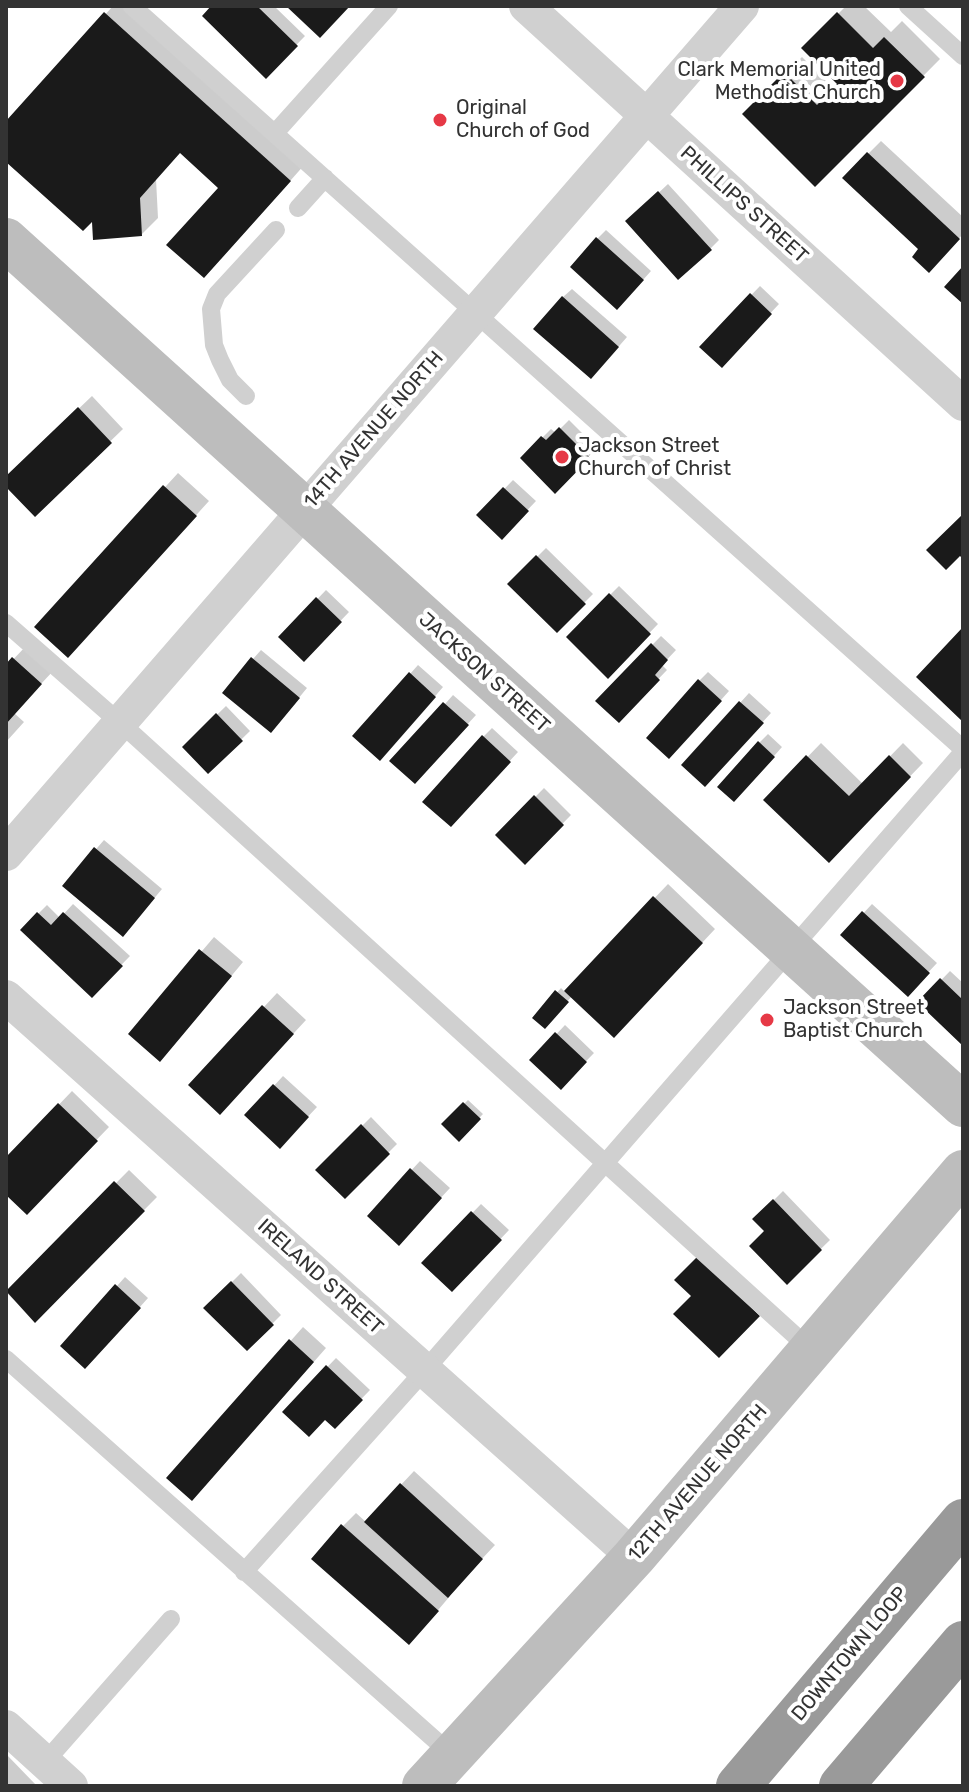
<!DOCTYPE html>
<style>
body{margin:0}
#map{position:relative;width:969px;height:1792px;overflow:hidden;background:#fff;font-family:Rubik,sans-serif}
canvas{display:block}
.frame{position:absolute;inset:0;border:8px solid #333;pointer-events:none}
</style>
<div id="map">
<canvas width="969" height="1792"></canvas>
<div class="frame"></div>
</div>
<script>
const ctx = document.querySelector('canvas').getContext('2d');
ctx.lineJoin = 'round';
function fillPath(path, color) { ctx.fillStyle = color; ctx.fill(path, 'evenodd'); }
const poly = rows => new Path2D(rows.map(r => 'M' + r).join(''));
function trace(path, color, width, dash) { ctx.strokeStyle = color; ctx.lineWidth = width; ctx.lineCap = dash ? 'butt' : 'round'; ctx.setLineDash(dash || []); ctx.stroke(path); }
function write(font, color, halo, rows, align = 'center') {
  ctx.font = font + ' Rubik,sans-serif'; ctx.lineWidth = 8; ctx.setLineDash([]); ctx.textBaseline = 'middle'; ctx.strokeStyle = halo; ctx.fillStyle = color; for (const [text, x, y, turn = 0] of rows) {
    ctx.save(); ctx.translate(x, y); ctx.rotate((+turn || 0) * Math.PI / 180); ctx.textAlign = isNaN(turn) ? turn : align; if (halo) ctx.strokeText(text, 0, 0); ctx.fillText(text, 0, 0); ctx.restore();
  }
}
fillPath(poly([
 [113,6,133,6,306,163,221,259,220,188,180,152,156,179,158,218,141,235,94,218,6,159,6,124],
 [214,6,274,6,305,36,266,76],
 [846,6,864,6,891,32,902,21,940,59,815,185,745,114,802,57,834,89,840,84,804,48],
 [881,141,963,217,963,234,942,257,921,249,868,154],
 [668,184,719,240,710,249,637,213],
 [606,230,651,271,626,299,597,239],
 [760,286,779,304,722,365,702,346],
 [572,289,627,337,600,368,563,297],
 [92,396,123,429,35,514,8,486,6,488,6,474,8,476],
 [569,420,597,448,555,491,522,458,551,429,556,433],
 [178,473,209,501,81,642,37,627],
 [513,480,536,501,502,537,479,515],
 [546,548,593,594,557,630,510,584],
 [619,586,658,624,608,676,568,637],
 [326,590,349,612,304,659,281,637],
 [661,636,676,650,662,665,667,670,619,720,598,700],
 [27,645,54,670,14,713,24,722,6,742,6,667],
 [261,650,307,688,279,722,253,659],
 [418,665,443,687,389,750,410,674],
 [708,672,729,691,678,748,699,681],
 [749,693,771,713,713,776,684,765],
 [453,695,476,715,423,773,445,704],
 [226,706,250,731,208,772,184,747],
 [492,728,518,752,459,816,483,737],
 [768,734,782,747,743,791,759,743],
 [821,743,863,784,903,743,923,763,829,860,766,800],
 [544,788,571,815,525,862,498,835],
 [104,840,162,889,131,926,65,885],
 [668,884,715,929,627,1023,572,996,545,1027,535,1018,561,988,565,992],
 [73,904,130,956,92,995,22,930,47,905,60,918],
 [872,904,937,963,908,994,843,935],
 [214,937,243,962,173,1046,131,1034],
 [950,971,963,983,963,1043,920,1002],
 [277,993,306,1020,233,1099,191,1085],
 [565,1025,594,1053,561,1087,532,1060],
 [283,1076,317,1107,289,1137,247,1115],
 [72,1091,109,1127,27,1212,6,1192,6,1160],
 [468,1100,483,1114,459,1139,444,1124],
 [371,1117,397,1144,345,1196,318,1170],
 [420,1161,450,1188,407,1234,369,1216],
 [129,1170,157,1197,35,1320,7,1293],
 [783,1191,830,1240,787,1282,766,1231,755,1219],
 [481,1204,509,1230,452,1290,424,1263],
 [241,1273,281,1315,247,1349,206,1308],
 [125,1277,148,1298,94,1358,117,1286],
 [303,1327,326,1348,205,1486,169,1478],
 [336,1358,370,1390,335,1426,326,1417,285,1411],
 [414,1471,495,1545,448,1595,450,1596,422,1629,343,1526,356,1513,366,1522],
 [6,1754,37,1786,6,1786]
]), '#0003');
fillPath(poly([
 [211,6,257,6,298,46,266,79,202,16],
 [286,6,350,6,320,38],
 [104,12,291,181,204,278,166,245,218,188,180,153,140,198,142,236,93,240,92,222,83,231,6,162,6,121],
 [837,12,873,48,884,37,925,77,815,187,742,114,784,72,817,105,837,84,801,48],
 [867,152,960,239,929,273,912,257,918,249,842,178],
 [658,191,712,250,678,280,625,221],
 [596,237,644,280,617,310,570,267],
 [963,266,963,304,944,287],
 [750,293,772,314,722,368,699,347],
 [562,296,619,347,591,379,533,329],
 [78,407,112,443,35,517,6,487,6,476],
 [559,427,590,458,555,494,520,458,541,436,546,440],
 [163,485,197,516,68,658,34,627],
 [503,487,529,511,502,540,476,515],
 [963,514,963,559,960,556,946,570,926,550],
 [536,555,586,604,557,633,507,584],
 [609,593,651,634,608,679,566,637],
 [316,597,342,622,304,662,278,637],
 [963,627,963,722,916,677],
 [651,643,668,660,655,675,660,680,619,723,595,701],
 [12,657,42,684,6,724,6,664],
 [251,657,300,698,271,733,222,693],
 [409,672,436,697,380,761,352,736],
 [698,679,722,701,669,759,646,738],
 [739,701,764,723,705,787,681,765],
 [443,702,469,725,415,784,389,761],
 [216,713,243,741,208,774,182,747],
 [482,735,511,762,451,827,422,802],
 [758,741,775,757,734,802,717,787],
 [806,755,849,796,889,755,911,777,829,863,763,800],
 [534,795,564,825,525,865,495,835],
 [94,847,155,898,123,937,62,886],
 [653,896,703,943,614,1038,564,991],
 [862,911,930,973,908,997,840,935],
 [37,912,51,925,63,912,123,966,92,998,20,930],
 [199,949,232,976,160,1062,128,1034],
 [940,978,963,1000,963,1046,917,1002],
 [555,990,569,1002,545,1029,532,1018],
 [262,1005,294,1034,220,1115,188,1085],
 [555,1032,587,1062,561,1090,529,1060],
 [273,1084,309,1117,280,1149,244,1115],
 [463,1102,481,1119,459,1142,441,1124],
 [58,1103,98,1141,27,1215,6,1195,6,1157],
 [361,1124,390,1154,345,1199,315,1170],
 [410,1168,442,1198,399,1246,367,1216],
 [114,1181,145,1211,35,1323,6,1291],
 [773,1199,822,1250,787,1285,749,1246,764,1231,752,1219],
 [471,1211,502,1240,452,1292,421,1263],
 [698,1256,760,1316,719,1358,673,1314,691,1296,674,1280],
 [231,1281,274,1325,247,1351,203,1308],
 [115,1284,141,1308,85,1369,60,1346],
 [289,1339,314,1362,192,1501,166,1478],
 [326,1365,363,1400,335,1429,325,1420,309,1437,282,1412],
 [400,1483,483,1559,448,1598,364,1522],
 [341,1524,439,1611,409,1645,311,1559]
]), '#1a1a1a');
trace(poly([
 [132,6,963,749],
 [908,6,963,56],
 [275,133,389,6],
 [298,208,325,178],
 [246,396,230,380,220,360,214,345,211,309,217,294,276,230],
 [6,623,135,736,811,1350],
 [6,1359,452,1755],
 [244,1572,425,1370,963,752],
 [45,1762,171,1619]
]), '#d0d0d0', 18);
trace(poly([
 [526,6,963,404],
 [6,854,742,6],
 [6,997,634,1557],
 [6,1727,71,1786]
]), '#d0d0d0', 34);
trace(poly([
 [6,240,963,1105],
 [424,1786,634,1557,963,1172]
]), '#bdbdbd', 44);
trace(poly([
 [738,1786,963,1521],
 [841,1786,963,1643]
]), '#9a9a9a', 44);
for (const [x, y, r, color] of [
 [897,81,8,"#e63946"],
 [440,120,8,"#e63946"],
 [562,457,8,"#e63946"],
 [767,1020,8,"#e63946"]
]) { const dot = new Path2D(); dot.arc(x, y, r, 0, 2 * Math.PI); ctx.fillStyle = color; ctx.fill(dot); trace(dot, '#fff', 3); }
write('20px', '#333', '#fff', [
 ["Clark Memorial United",881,70,"right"],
 ["Methodist Church",881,93,"right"],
 ["Original",456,108],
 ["Church of God",456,131],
 ["Jackson Street",578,446],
 ["Church of Christ",578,469],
 ["Jackson Street",783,1008],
 ["Baptist Church",783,1031]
], 'left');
write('20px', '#333', '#fff', [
 ["PHILLIPS STREET",744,205,42],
 ["14TH AVENUE NORTH",374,430,-49],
 ["JACKSON STREET",484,673,42],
 ["IRELAND STREET",320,1277,42],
 ["12TH AVENUE NORTH",698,1483,-49],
 ["DOWNTOWN LOOP",850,1654,-50]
]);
</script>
